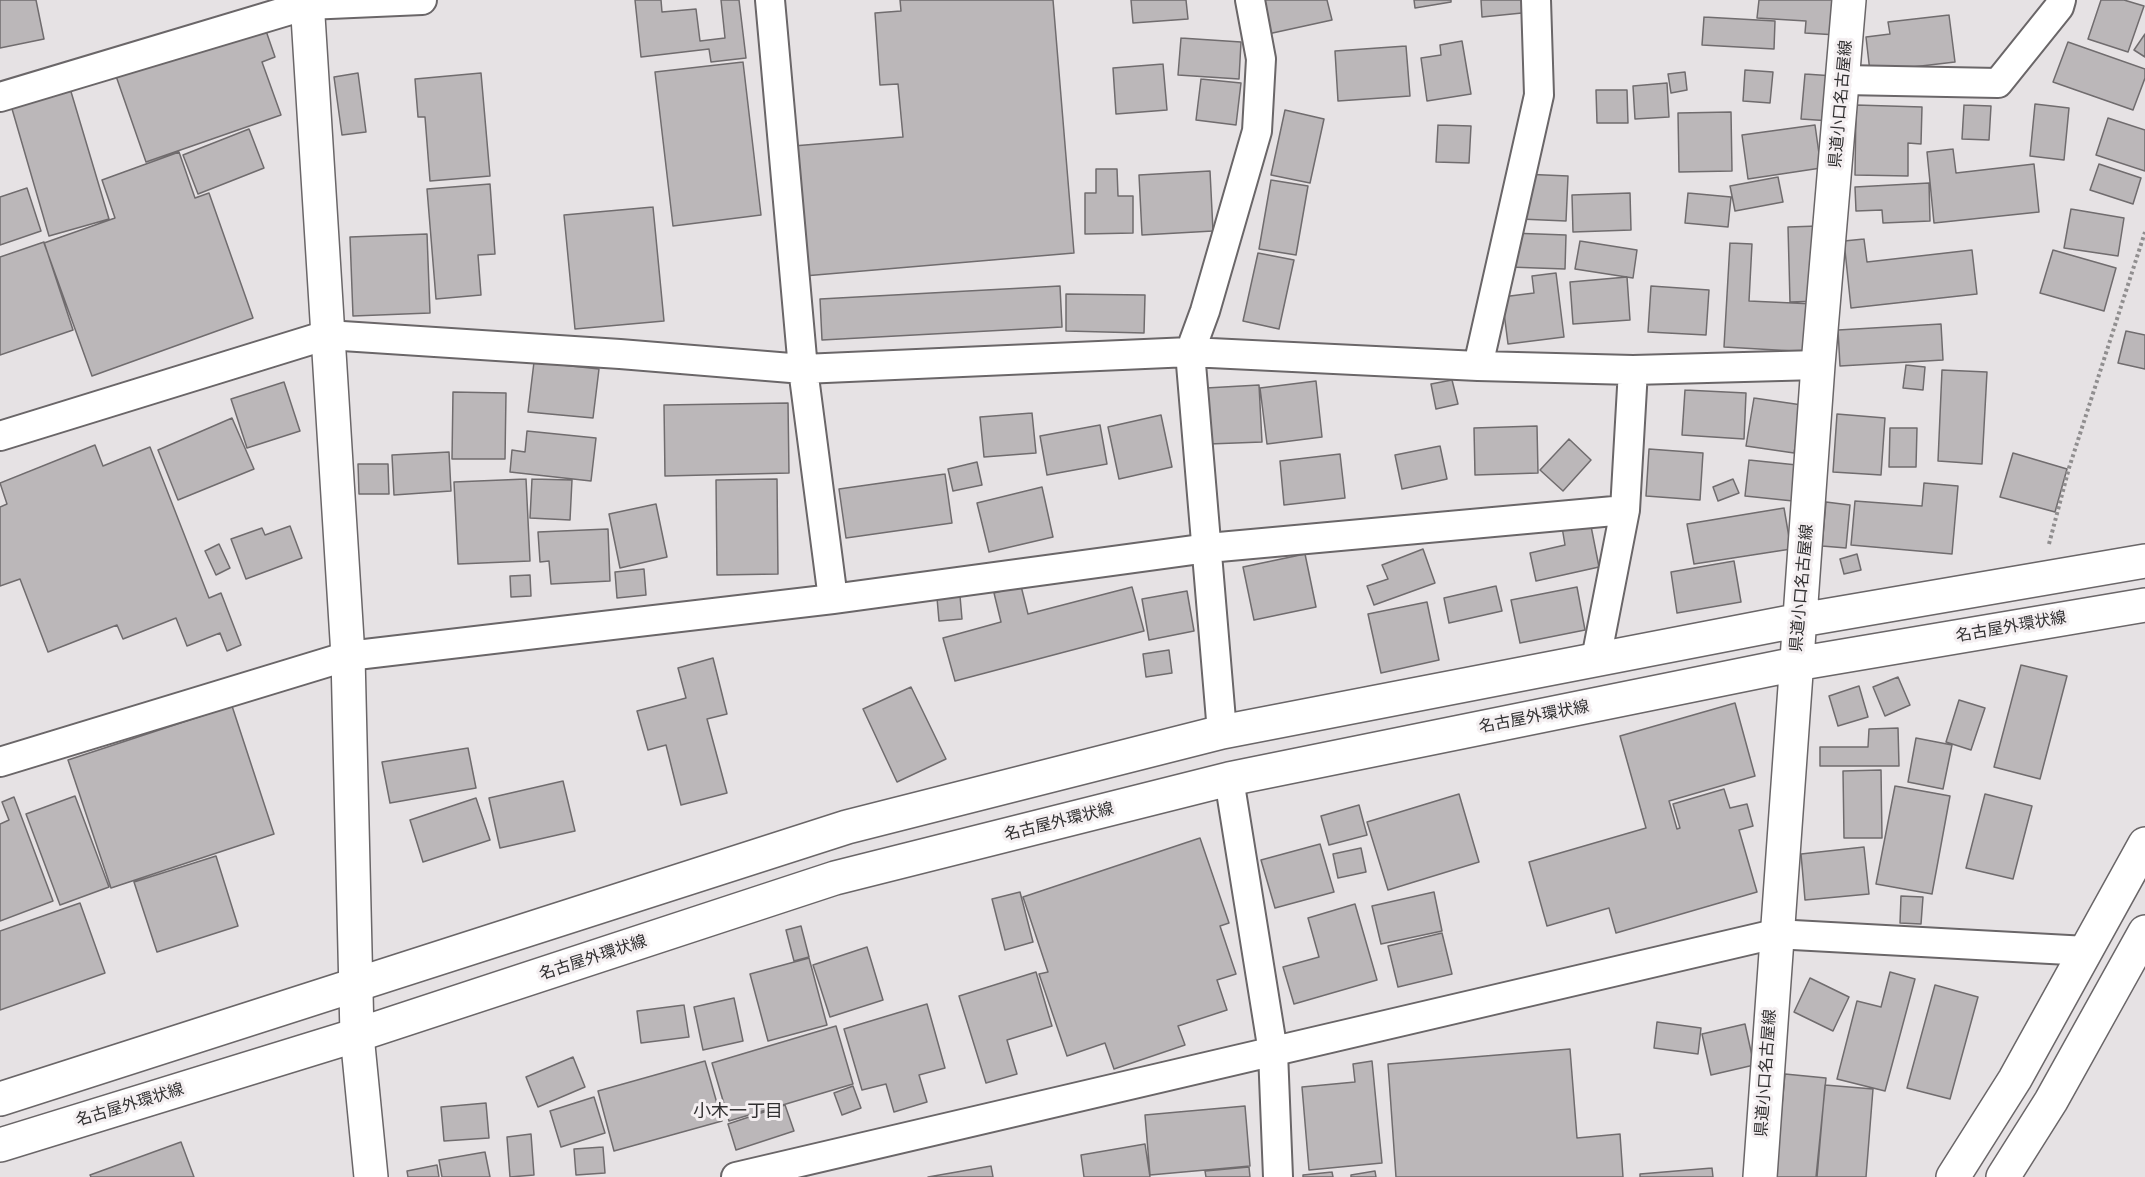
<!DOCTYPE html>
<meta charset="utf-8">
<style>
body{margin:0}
canvas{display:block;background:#e6e2e4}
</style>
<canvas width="2145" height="1177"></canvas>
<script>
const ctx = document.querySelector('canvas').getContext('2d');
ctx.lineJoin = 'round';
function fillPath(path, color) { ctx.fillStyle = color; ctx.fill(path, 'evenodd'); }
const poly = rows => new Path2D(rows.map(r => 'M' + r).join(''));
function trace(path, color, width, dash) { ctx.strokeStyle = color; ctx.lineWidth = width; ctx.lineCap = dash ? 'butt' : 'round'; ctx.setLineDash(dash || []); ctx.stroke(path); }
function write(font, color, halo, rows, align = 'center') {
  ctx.font = font + ' Figtree,"Noto Sans JP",sans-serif'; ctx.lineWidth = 6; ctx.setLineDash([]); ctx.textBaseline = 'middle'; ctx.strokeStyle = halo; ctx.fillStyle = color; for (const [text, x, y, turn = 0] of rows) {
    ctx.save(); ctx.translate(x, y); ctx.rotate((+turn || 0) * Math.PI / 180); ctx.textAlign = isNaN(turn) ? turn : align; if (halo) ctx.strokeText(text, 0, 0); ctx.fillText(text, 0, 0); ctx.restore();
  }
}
const building = poly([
 [0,0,36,0,44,39,0,48,0,0],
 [635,0,661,0,662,12,696,9,700,41,725,38,721,0,739,0,746,58,711,62,709,49,641,57,635,0],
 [900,0,1053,0,1074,253,804,276,793,146,903,137,898,84,880,85,875,13,901,11,900,0],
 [1131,0,1186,0,1188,19,1133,23,1131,0],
 [1261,0,1327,0,1332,20,1268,34,1261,0],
 [1414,0,1451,0,1451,2,1415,8,1414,0],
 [1481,0,1531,0,1532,12,1482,17,1481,0],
 [1759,0,1839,0,1837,35,1805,33,1806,21,1757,18,1759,0],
 [2101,0,2124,0,2144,6,2128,52,2088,39,2101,0],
 [1949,15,1955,62,1870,72,1866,37,1890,34,1888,22,1949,15],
 [1704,17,1775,21,1774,49,1702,45,1704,17],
 [264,25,275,57,262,62,281,115,146,162,116,76,264,25],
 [2145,34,2145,57,2134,50,2145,34],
 [1181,38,1241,42,1239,79,1178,75,1181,38],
 [1462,41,1471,94,1427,101,1421,58,1441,55,1440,45,1462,41],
 [2068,42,2145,69,2145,78,2133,110,2053,82,2068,42],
 [1406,46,1410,96,1338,101,1335,51,1406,46],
 [743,62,761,215,673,226,655,72,743,62],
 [1163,64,1167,110,1116,114,1113,68,1163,64],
 [1745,70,1773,72,1770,103,1743,101,1745,70],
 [1685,72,1687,90,1671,93,1668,74,1685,72],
 [358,73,366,132,342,135,334,77,358,73],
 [481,73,490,176,430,181,425,117,418,117,415,79,481,73],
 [1805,74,1834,76,1831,121,1801,119,1805,74],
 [1201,79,1241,83,1236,125,1196,120,1201,79],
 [1667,83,1669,117,1635,119,1633,86,1667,83],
 [69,85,109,219,49,236,10,102,69,85],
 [1596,90,1627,90,1628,123,1597,123,1596,90],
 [2035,104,2069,108,2064,160,2030,156,2035,104],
 [1856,105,1922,107,1921,144,1908,143,1908,176,1855,175,1856,105],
 [1964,105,1991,106,1989,140,1962,139,1964,105],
 [1285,110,1324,119,1310,183,1271,175,1285,110],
 [1731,112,1732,171,1679,172,1678,113,1731,112],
 [2108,118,2145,130,2145,171,2096,155,2108,118],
 [1438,125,1471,126,1469,163,1436,162,1438,125],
 [1815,125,1821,168,1748,179,1742,135,1815,125],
 [249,129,264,168,198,194,183,155,249,129],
 [1953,149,1956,173,2034,164,2039,212,1934,223,1927,152,1953,149],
 [179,152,195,198,209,193,253,318,92,376,44,243,115,218,102,180,179,152],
 [2099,164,2141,178,2133,204,2090,190,2099,164],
 [1096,169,1117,169,1118,196,1133,196,1133,233,1085,234,1085,193,1096,193,1096,169],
 [1210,171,1213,231,1142,235,1139,175,1210,171],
 [1522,174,1568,176,1566,221,1520,219,1522,174],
 [1778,177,1783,202,1735,211,1730,186,1778,177],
 [1271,180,1308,186,1296,255,1259,249,1271,180],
 [1929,183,1930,221,1883,223,1882,210,1856,211,1855,187,1929,183],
 [490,184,495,254,478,255,481,295,436,299,427,189,490,184],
 [27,188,41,231,0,245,0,197,27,188],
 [1630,193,1631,230,1573,232,1572,195,1630,193],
 [1688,193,1731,197,1728,227,1685,223,1688,193],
 [653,207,664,321,575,329,564,215,653,207],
 [2071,209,2124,218,2118,256,2064,248,2071,209],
 [1818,226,1820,301,1790,302,1788,227,1818,226],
 [1510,233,1566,235,1565,269,1509,267,1510,233],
 [427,234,430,313,353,316,350,237,427,234],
 [1864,239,1867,262,1972,250,1977,294,1851,308,1844,241,1864,239],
 [1580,241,1637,250,1633,278,1575,269,1580,241],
 [44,242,73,330,0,355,0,257,44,242],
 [1730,243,1752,244,1749,301,1814,304,1811,352,1724,347,1730,243],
 [2053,250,2116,268,2104,311,2040,293,2053,250],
 [1258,253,1294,260,1279,329,1243,321,1258,253],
 [1556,273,1564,337,1508,344,1502,297,1534,293,1532,276,1556,273],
 [1627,277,1630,320,1573,324,1570,282,1627,277],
 [1060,286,1062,327,822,340,820,299,1060,286],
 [1651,286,1709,290,1706,335,1648,332,1651,286],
 [1066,294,1145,295,1144,333,1066,331,1066,294],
 [1941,324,1943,360,1840,366,1838,330,1941,324],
 [2126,331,2145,335,2145,369,2118,363,2126,331],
 [534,362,599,369,593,418,528,412,534,362],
 [1906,365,1925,367,1923,390,1903,388,1906,365],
 [1942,370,1987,372,1982,464,1938,461,1942,370],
 [1452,380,1458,404,1436,409,1431,384,1452,380],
 [1316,381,1322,437,1267,444,1260,388,1316,381],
 [284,382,300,431,247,448,231,399,284,382],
 [1259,385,1262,442,1209,444,1206,388,1259,385],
 [1685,390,1746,393,1744,439,1682,435,1685,390],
 [453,392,506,393,505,459,452,459,453,392],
 [1754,398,1802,405,1794,453,1746,446,1754,398],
 [788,403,789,473,665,476,664,405,788,403],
 [1032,413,1036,453,984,457,980,417,1032,413],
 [1837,414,1885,418,1881,475,1833,472,1837,414],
 [1161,415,1172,467,1119,479,1108,427,1161,415],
 [232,418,254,469,178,500,158,450,232,418],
 [1100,425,1107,464,1047,475,1040,436,1100,425],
 [1537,426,1538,473,1475,475,1474,428,1537,426],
 [1890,428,1917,428,1916,467,1889,467,1890,428],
 [527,431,596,438,591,481,510,472,512,450,525,452,527,431],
 [1569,439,1591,460,1563,491,1540,470,1569,439],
 [95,445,103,466,150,447,209,598,221,593,241,645,227,651,220,633,187,646,176,618,123,639,117,625,48,652,20,579,0,586,0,507,7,504,0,483,95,445],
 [1440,446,1447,479,1402,489,1395,455,1440,446],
 [1649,449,1703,453,1700,500,1646,496,1649,449],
 [449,452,451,491,394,495,392,455,449,452],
 [2013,453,2067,469,2055,512,2000,497,2013,453],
 [1340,454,1345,498,1284,505,1280,461,1340,454],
 [1749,460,1797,465,1793,501,1745,496,1749,460],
 [977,462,982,485,953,491,948,469,977,462],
 [358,464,388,464,389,494,359,494,358,464],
 [945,474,952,523,846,538,839,489,945,474],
 [526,479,530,561,458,564,454,482,526,479],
 [532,479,572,480,570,520,530,518,532,479],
 [777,479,778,574,717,575,716,480,777,479],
 [1733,479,1739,493,1718,501,1713,487,1733,479],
 [1924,483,1958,486,1952,554,1851,545,1855,501,1922,506,1924,483],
 [1042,487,1053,537,989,552,977,503,1042,487],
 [1826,502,1850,505,1846,548,1822,546,1826,502],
 [656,504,667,557,620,568,609,514,656,504],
 [1784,508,1791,549,1694,564,1687,524,1784,508],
 [1590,521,1599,567,1536,581,1530,553,1565,545,1562,527,1590,521],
 [290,526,302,558,246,579,231,539,262,528,265,535,290,526],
 [608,529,610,581,551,584,549,561,540,562,538,532,608,529],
 [219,544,230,568,216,575,205,551,219,544],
 [1423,549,1435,583,1374,605,1367,586,1388,579,1382,565,1423,549],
 [1305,554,1316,607,1254,620,1243,567,1305,554],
 [1857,554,1861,570,1844,574,1840,559,1857,554],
 [1734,561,1741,602,1677,613,1671,572,1734,561],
 [644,569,646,595,617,598,615,572,644,569],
 [530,575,531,596,511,597,510,576,530,575],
 [1021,586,1028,614,1132,587,1144,631,955,681,943,638,1001,622,994,593,1021,586],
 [1496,586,1502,611,1449,623,1444,598,1496,586],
 [1577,587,1585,630,1520,643,1511,600,1577,587],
 [1187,591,1194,631,1149,640,1142,599,1187,591],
 [960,596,962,619,939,621,937,598,960,596],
 [1427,602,1439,660,1381,673,1368,614,1427,602],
 [1169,650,1172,673,1146,677,1143,654,1169,650],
 [713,658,727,714,707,719,727,793,681,805,666,745,648,750,637,711,686,698,678,668,713,658],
 [2021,665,2067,676,2040,779,1994,767,2021,665],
 [1898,677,1910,705,1885,716,1873,687,1898,677],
 [1859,686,1868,717,1838,726,1829,696,1859,686],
 [911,687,946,759,897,782,863,709,911,687],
 [1959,700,1985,708,1971,750,1946,742,1959,700],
 [1735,703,1755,776,1669,801,1677,829,1680,828,1673,804,1724,789,1730,808,1747,804,1753,826,1739,830,1757,892,1616,933,1609,908,1547,926,1529,862,1646,828,1620,736,1735,703],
 [232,706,274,834,111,888,68,760,232,706],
 [1898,728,1899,766,1820,766,1820,747,1868,747,1869,729,1898,728],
 [1916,738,1952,745,1943,789,1908,782,1916,738],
 [468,748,476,788,390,803,382,762,468,748],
 [1881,770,1882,838,1844,838,1843,771,1881,770],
 [563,781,575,831,500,848,489,798,563,781],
 [1895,786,1950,796,1932,894,1876,884,1895,786],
 [1459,794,1479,862,1388,890,1367,822,1459,794],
 [1985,794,2032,806,2013,879,1966,868,1985,794],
 [75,796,109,887,60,905,26,814,75,796],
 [14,797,53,901,0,921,0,824,9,820,2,802,14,797],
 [476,798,490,840,423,862,410,820,476,798],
 [1359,805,1367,835,1329,845,1321,816,1359,805],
 [1200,838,1229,923,1220,926,1236,974,1217,980,1227,1010,1178,1026,1185,1045,1114,1069,1105,1043,1067,1056,1039,974,1048,972,1023,897,1200,838],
 [1320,844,1334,892,1275,908,1261,860,1320,844],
 [1864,847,1869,894,1805,900,1801,854,1864,847],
 [1361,848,1366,872,1338,878,1333,854,1361,848],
 [216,856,238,926,157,952,134,882,216,856],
 [1020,892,1033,942,1005,950,992,899,1020,892],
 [1434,892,1442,931,1381,944,1372,906,1434,892],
 [1901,896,1923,897,1921,924,1900,923,1901,896],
 [80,903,105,973,0,1010,0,931,80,903],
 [1355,904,1377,980,1294,1004,1283,967,1319,957,1308,918,1355,904],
 [801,926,809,957,794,961,786,930,801,926],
 [1442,933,1452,974,1398,987,1388,946,1442,933],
 [867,947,883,1000,830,1017,813,965,867,947],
 [809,958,827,1025,768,1041,750,974,809,958],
 [1036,972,1052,1026,1007,1040,1017,1074,986,1083,959,996,1036,972],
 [1890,972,1915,979,1885,1091,1837,1079,1857,1001,1881,1007,1890,972],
 [1810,978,1849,997,1833,1031,1794,1012,1810,978],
 [1935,985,1978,997,1950,1099,1907,1088,1935,985],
 [734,998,743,1041,703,1050,694,1007,734,998],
 [927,1004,945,1068,919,1075,927,1102,894,1112,886,1084,862,1090,844,1029,927,1004],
 [684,1005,689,1037,641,1043,637,1011,684,1005],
 [1657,1022,1701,1028,1698,1054,1654,1048,1657,1022],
 [1745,1024,1754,1065,1711,1075,1702,1034,1745,1024],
 [836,1026,853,1084,729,1121,712,1063,836,1026],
 [1570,1049,1577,1138,1620,1134,1623,1177,1396,1177,1388,1064,1570,1049],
 [573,1057,585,1087,538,1107,526,1077,573,1057],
 [705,1061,722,1121,614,1151,598,1091,705,1061],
 [1372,1061,1382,1163,1309,1170,1302,1087,1355,1082,1353,1064,1372,1061],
 [1785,1074,1826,1078,1816,1177,1775,1177,1785,1074],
 [1825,1085,1873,1089,1866,1177,1817,1177,1825,1085],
 [853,1086,861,1108,842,1115,834,1093,853,1086],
 [594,1097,605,1133,561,1147,550,1111,594,1097],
 [486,1103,489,1138,444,1141,441,1107,486,1103],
 [785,1105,794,1131,736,1150,728,1124,785,1105],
 [1245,1106,1250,1166,1150,1175,1145,1115,1245,1106],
 [531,1134,534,1175,510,1177,507,1137,531,1134],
 [181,1142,194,1177,91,1177,90,1175,181,1142],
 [1145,1144,1150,1177,1084,1177,1081,1155,1145,1144],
 [603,1147,605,1173,576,1175,574,1149,603,1147],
 [485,1152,490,1177,442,1177,439,1160,485,1152],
 [437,1165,439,1177,408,1177,407,1171,437,1165],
 [991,1166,993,1177,928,1177,991,1166],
 [1249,1167,1250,1177,1206,1177,1205,1171,1249,1167],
 [1712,1168,1713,1177,1640,1177,1640,1174,1712,1168],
 [1375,1171,1376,1177,1351,1177,1351,1175,1375,1171],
 [1332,1172,1333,1177,1303,1177,1303,1175,1332,1172]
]);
fillPath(building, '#bbb7b9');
trace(building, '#706c6e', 1.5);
const minor = poly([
 [770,0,803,369,833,599],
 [1844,80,1998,83,2059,7,2061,0],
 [0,97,307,5,422,0],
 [1478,366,1539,95,1536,0],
 [0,436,327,335,620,354,803,369,1190,352,1478,366,1633,370,1818,365],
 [1596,659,1625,510,1633,370],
 [1222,732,1190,352,1205,311,1257,131,1261,59,1250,0],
 [0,762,348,656,833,599,1208,548,1625,510],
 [1229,779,1273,1052,1278,1177],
 [736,1177,1775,934,2087,951]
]);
const tertiary = poly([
 [307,0,348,656,357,1035,371,1177],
 [1953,1177,2015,1079,2145,844],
 [2003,1177,2051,1101,2145,932]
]);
const secondary = poly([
 [0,1099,847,827,1222,732,1801,620,2145,561],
 [0,1145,357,1035,835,878,1229,779,1796,664,2145,605],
 [1760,1177,1818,365,1849,0]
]);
trace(minor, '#6a6668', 32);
trace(tertiary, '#6a6668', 36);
trace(secondary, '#6a6668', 36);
trace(poly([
 [2049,544,2069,468,2145,232]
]), '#908e8f', 4, [3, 3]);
trace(minor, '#fff', 28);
trace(tertiary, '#fff', 33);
trace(secondary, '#fff', 33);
write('16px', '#313031', '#f4eff1', [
 ["県道小口名古屋線",1841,104,-85],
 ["県道小口名古屋線",1802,588,-85],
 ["名古屋外環状線",2011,627,-10],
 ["名古屋外環状線",1534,717,-11],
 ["名古屋外環状線",1059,822,-14],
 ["名古屋外環状線",593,958,-18],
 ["県道小口名古屋線",1766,1073,-86],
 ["名古屋外環状線",130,1105,-17]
]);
write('18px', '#313031', '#f4eff1', [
 ["小木一丁目",738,1112]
]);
</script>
